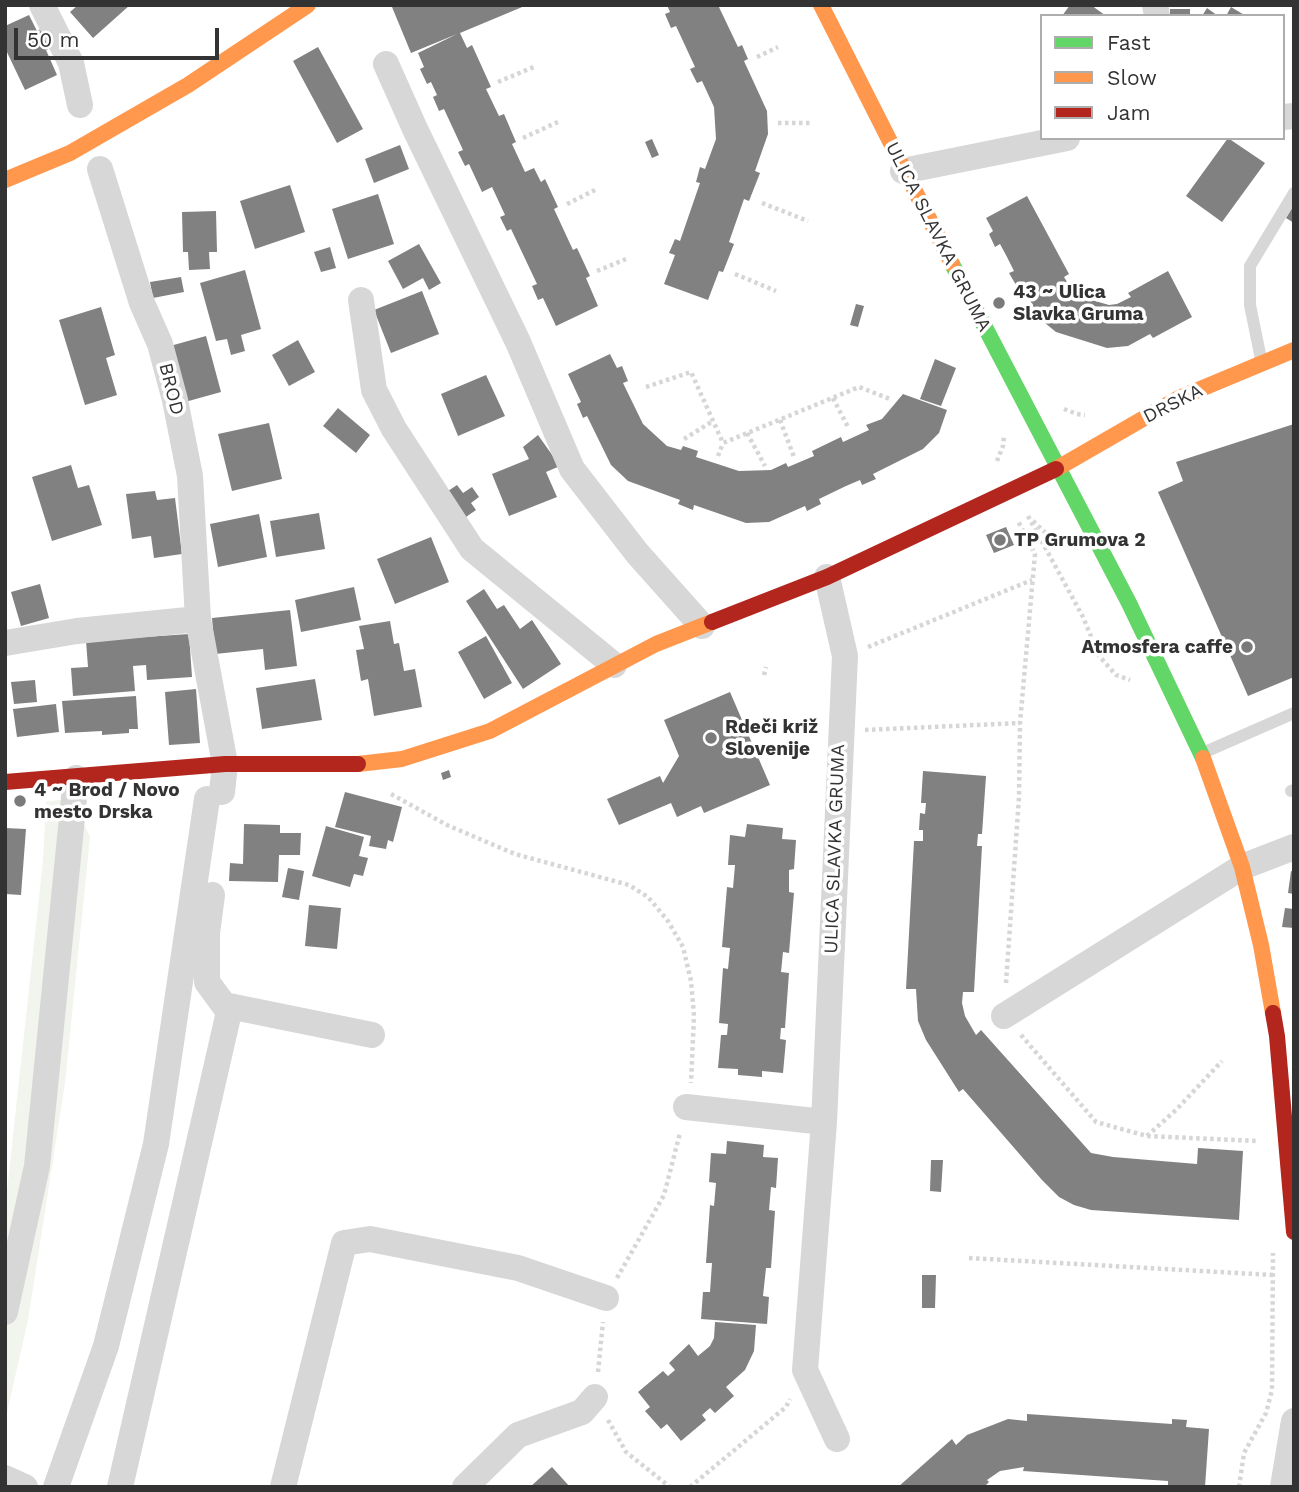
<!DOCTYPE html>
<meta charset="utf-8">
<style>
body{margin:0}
#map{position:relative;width:1299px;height:1492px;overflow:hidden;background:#fff;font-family:"Work Sans",sans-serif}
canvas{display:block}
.frame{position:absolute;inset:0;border:7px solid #333;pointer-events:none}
.legend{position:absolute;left:1040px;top:14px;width:245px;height:126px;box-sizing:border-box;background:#fff;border:2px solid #adadad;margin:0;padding:9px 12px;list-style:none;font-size:21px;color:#333}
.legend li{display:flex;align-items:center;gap:14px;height:35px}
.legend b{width:35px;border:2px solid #adadad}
.scale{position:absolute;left:14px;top:28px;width:205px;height:32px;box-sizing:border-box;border:4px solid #333;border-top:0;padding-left:9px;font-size:21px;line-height:24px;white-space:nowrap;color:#333;-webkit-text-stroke:5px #fff;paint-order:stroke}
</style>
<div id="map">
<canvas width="1299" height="1492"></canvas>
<div class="frame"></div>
<ul class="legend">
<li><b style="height:9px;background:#63d668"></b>Fast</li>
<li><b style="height:9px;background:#ff974d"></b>Slow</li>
<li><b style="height:9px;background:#b3261e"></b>Jam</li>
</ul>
<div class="scale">50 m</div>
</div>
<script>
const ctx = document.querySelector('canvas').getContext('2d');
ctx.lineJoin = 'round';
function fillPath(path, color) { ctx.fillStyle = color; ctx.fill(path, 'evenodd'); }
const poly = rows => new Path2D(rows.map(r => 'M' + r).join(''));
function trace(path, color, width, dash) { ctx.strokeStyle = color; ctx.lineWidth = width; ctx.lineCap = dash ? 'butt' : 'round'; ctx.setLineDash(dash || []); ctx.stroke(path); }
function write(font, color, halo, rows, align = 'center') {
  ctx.font = font + ' "Work Sans",sans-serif'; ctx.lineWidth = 7; ctx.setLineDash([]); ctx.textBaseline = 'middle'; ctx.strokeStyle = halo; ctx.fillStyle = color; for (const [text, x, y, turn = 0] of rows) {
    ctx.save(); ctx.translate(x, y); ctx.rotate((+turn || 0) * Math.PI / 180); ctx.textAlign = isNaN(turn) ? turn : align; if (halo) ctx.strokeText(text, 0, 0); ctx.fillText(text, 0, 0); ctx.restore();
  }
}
fillPath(poly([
 [72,798,90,837,65,1083,28,1320,5,1421,5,1209,43,861,46,802]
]), '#f1f5ed');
fillPath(poly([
 [78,5,130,5,93,38,70,12],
 [396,5,527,5,460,33,467,48,472,45,491,87,486,89,499,116,504,114,516,142,512,144,525,172,534,168,541,182,545,179,558,207,554,209,573,250,577,248,584,263,590,276,586,278,598,306,556,326,543,298,538,300,532,286,537,284,511,229,507,231,500,217,505,215,492,187,482,192,469,164,465,166,458,152,463,150,444,109,439,111,433,97,437,95,431,82,427,84,420,69,424,67,418,53,457,34,411,53,392,7],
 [667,5,718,5,738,47,742,45,748,59,744,61,767,111,768,134,755,171,760,173,749,201,744,199,729,242,734,244,723,272,719,271,708,300,664,284,675,255,669,253,675,239,680,241,700,183,696,182,700,167,705,169,716,139,714,107,702,81,697,83,690,69,695,67,676,26,671,28,665,14,670,12],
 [1070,5,1091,5,1106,16,1062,16],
 [1231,7,1246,16,1226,16],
 [1207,8,1218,16,1202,16],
 [1170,9,1190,9,1190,16,1170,16],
 [29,15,37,31,44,27,54,47,46,50,57,75,25,90,5,48,5,26],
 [318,47,363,129,337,143,293,61],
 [1228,138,1265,163,1222,222,1186,196],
 [652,139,659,155,652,158,645,142],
 [400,145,409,169,374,183,365,159],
 [290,185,305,232,255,249,240,201],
 [378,194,394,244,348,259,332,209],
 [1027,196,1069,274,1064,277,1072,290,1078,296,1109,305,1117,304,1131,297,1128,293,1168,271,1192,317,1153,338,1150,334,1128,346,1107,348,1056,332,1040,319,1020,282,1016,285,1009,273,1014,271,1007,257,1000,244,995,247,989,234,993,231,986,218],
 [1294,205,1294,223,1286,218],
 [216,211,217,252,209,252,210,269,189,270,188,252,183,252,182,212],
 [419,244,441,283,429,290,423,278,403,289,388,261],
 [330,247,336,268,321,272,314,252],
 [245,270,261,329,241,335,245,351,231,355,227,339,216,341,200,283],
 [181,277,184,292,153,298,150,282],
 [422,291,439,334,391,353,374,310],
 [856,304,864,306,858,327,850,325],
 [101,307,115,355,106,358,117,395,85,405,59,320],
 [206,336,221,392,185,402,170,346],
 [298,340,315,372,289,386,272,355],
 [610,354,617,368,622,366,628,381,623,383,643,424,667,446,681,450,683,446,698,451,696,457,739,471,771,470,786,463,788,467,814,456,812,451,841,437,843,442,869,430,866,425,882,419,903,394,947,410,939,433,923,449,873,474,876,479,862,485,860,480,846,486,819,499,821,504,807,511,805,506,769,522,746,523,694,505,693,510,678,504,680,500,628,481,611,465,587,416,583,418,577,404,581,402,568,374],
 [935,359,956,368,941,406,920,399],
 [486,375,505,416,458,436,441,394],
 [338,408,370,435,356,453,323,426],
 [269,423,282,479,232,491,218,434],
 [1294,424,1294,677,1248,696,1158,492,1183,481,1176,462],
 [538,435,560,466,546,472,557,497,509,516,492,474,529,459,523,447],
 [71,465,78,488,89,485,102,525,52,541,32,477],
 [457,485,463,493,472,487,479,497,471,503,476,510,466,517,448,491],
 [155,491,157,500,175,498,182,554,154,558,151,536,132,539,126,494],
 [319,513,325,549,276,557,270,521],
 [259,514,267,557,218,567,210,524],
 [1006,527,1014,545,994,553,986,535],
 [431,537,449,582,395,604,377,559],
 [40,584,49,618,21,626,11,592],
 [354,587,361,620,301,632,295,600],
 [484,589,497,609,504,605,520,629,532,620,561,664,523,689,466,601],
 [290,610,297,666,265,670,263,649,215,654,212,618],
 [390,621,394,644,399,643,404,671,415,669,422,707,374,716,368,679,361,681,356,650,364,649,359,626],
 [189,634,192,677,147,680,146,665,133,666,135,691,73,696,71,668,88,667,86,641],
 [486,636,512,683,484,699,458,652],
 [315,679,322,720,262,729,256,688],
 [35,680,37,702,14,704,11,682],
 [196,689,200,743,169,745,165,692],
 [730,692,770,785,704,813,701,806,677,817,671,803,619,825,607,799,660,776,663,783,679,756,664,720],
 [136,696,138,729,129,729,129,733,102,735,102,731,65,733,62,701],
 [56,704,59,732,17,737,13,709],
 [449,770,451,777,443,780,441,773],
 [923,771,986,776,982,834,978,834,977,846,982,846,974,992,963,992,962,1003,965,1016,976,1035,981,1030,1091,1153,1113,1157,1197,1164,1198,1148,1243,1151,1239,1220,1091,1210,1074,1205,1059,1197,1042,1180,963,1089,959,1092,926,1040,918,1021,916,989,906,989,914,841,923,841,923,830,919,830,920,813,925,814,926,803,921,803],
 [345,792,402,807,393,842,388,840,386,849,369,846,371,836,335,827],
 [244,824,280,825,280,833,301,833,300,855,279,855,278,882,229,881,230,863,243,864],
 [747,824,783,828,782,839,796,840,794,869,789,870,789,892,794,893,789,953,783,952,781,972,789,973,785,1028,781,1028,780,1039,786,1040,783,1073,762,1071,762,1077,738,1075,738,1069,718,1068,721,1035,727,1035,728,1024,719,1023,723,968,728,969,730,948,722,947,727,887,733,888,735,865,728,865,730,835,745,837],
 [326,826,364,837,359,856,368,858,363,876,354,874,350,887,312,876],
 [5,828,26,829,21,895,5,894],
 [288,868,304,871,299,900,282,897],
 [1291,871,1294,872,1294,894,1288,893],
 [309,905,341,908,337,949,305,946],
 [1285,908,1294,909,1294,928,1282,927],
 [727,1141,764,1145,763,1157,778,1158,776,1188,771,1187,769,1210,775,1211,771,1268,766,1268,763,1296,769,1297,767,1324,701,1319,703,1292,710,1292,712,1263,706,1263,710,1205,714,1206,716,1183,709,1182,711,1153,726,1154],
 [931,1160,943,1160,941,1192,930,1191],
 [922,1275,936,1275,935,1308,922,1308],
 [715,1322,756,1325,754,1351,745,1370,726,1387,734,1396,715,1413,710,1408,702,1415,706,1420,681,1441,667,1424,661,1429,645,1411,650,1407,638,1392,663,1371,668,1376,675,1370,669,1363,689,1344,698,1356,710,1346,714,1338],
 [1027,1414,1172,1424,1172,1419,1187,1420,1186,1427,1209,1429,1205,1487,1168,1487,1168,1481,1023,1471,1024,1467,1000,1471,987,1480,989,1482,984,1487,898,1487,952,1439,956,1445,967,1435,1008,1419,1027,1421],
 [552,1467,570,1487,530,1487]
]), '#818181');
trace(poly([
 [757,57,778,47],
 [498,82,536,66],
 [778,123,813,123],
 [523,138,560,121],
 [762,203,808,221],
 [567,204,595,190],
 [597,271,626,259],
 [735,274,776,291],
 [646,387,691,372,723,443,859,387,890,399],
 [833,398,849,429],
 [1064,409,1077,414,1085,415],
 [780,420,794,457],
 [747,433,765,466],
 [684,439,713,421],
 [718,456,723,443],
 [997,461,1003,446,1004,436],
 [1028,516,1083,617,1099,656,1116,675,1130,680],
 [1033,521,1049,536,1059,537],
 [868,647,1032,580],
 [764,675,766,667],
 [865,730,1020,723],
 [391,794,447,825,515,854,629,885,648,897,668,921,683,947,691,981,694,1016,691,1083],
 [1006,983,1019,797,1020,723,1035,554,1018,521],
 [1021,1035,1096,1122,1147,1136,1257,1141],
 [1147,1136,1176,1110,1222,1061],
 [969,1258,1273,1275],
 [617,1278,664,1195,680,1133],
 [598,1372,603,1322],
 [608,1420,626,1452,670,1487],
 [690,1487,786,1407,790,1399],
 [1239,1487,1244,1453,1266,1413,1272,1390,1273,1253]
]), '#d6d6d6', 4.5, [3.5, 3.5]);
trace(poly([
 [1261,359,1250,305,1250,266,1294,193],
 [1205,752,1294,713],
 [1291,791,1294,790]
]), '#d7d7d7', 12);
trace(poly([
 [42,5,71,63,80,105],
 [1155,5,1157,16],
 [386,64,415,129,518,342,572,469,637,553,702,626],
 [1283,117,1294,116],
 [100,169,142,303,160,344,175,400,190,476,198,619,225,764,222,792],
 [903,171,1067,138],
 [361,300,374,390,394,429,472,549,614,665],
 [5,643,77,631,198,619],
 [224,1005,372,1035],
 [1004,1016,1242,867,1294,847],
 [686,1107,824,1122,845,656,827,577],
 [824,1122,805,1370,837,1439],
 [5,1312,37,1166,76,778],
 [5,1478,25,1487],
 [56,1487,106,1346,156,1144,207,799],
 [120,1487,229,1012,207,982,207,933,212,895],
 [283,1487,344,1243,370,1239,518,1268,606,1298],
 [465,1487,518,1435,582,1412,595,1397],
 [1283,1487,1294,1421]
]), '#d7d7d7', 26);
trace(poly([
 [952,264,1129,603,1203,758]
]), '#63d668', 16);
trace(poly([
 [821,5,952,264],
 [5,180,70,153,188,85,308,5],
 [1056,469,1179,398,1294,350],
 [1203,758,1242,867,1261,945,1273,1013],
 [358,764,402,759,490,731,656,644,712,622]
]), '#ff974d', 16);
trace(poly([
 [712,622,827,577,1056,469],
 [5,782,225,764,358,764],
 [1273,1013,1277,1036,1294,1232]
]), '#b3261e', 16);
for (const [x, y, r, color] of [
 [999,303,7,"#7a7a7a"],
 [1000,540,7,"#7a7a7a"],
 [1247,647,7,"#7a7a7a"],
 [711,738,7,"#7a7a7a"],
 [20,801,7,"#7a7a7a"]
]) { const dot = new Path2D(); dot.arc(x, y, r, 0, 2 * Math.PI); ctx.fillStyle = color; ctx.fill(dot); trace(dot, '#fff', 2.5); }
write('19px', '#333', '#fff', [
 ["ULICA SLAVKA GRUMA",938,237,63],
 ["BROD",171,389,76],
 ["DRSKA",1173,404,-27],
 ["ULICA SLAVKA GRUMA",835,849,-88]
]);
write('bold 19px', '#333', '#fff', [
 ["43 ~ Ulica",1013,292],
 ["Slavka Gruma",1013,314],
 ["TP Grumova 2",1014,540],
 ["Atmosfera caffe",1233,647,"right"],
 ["Rdeči križ",725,727],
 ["Slovenije",725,749],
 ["4 ~ Brod / Novo",34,790],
 ["mesto Drska",34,812]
], 'left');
</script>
